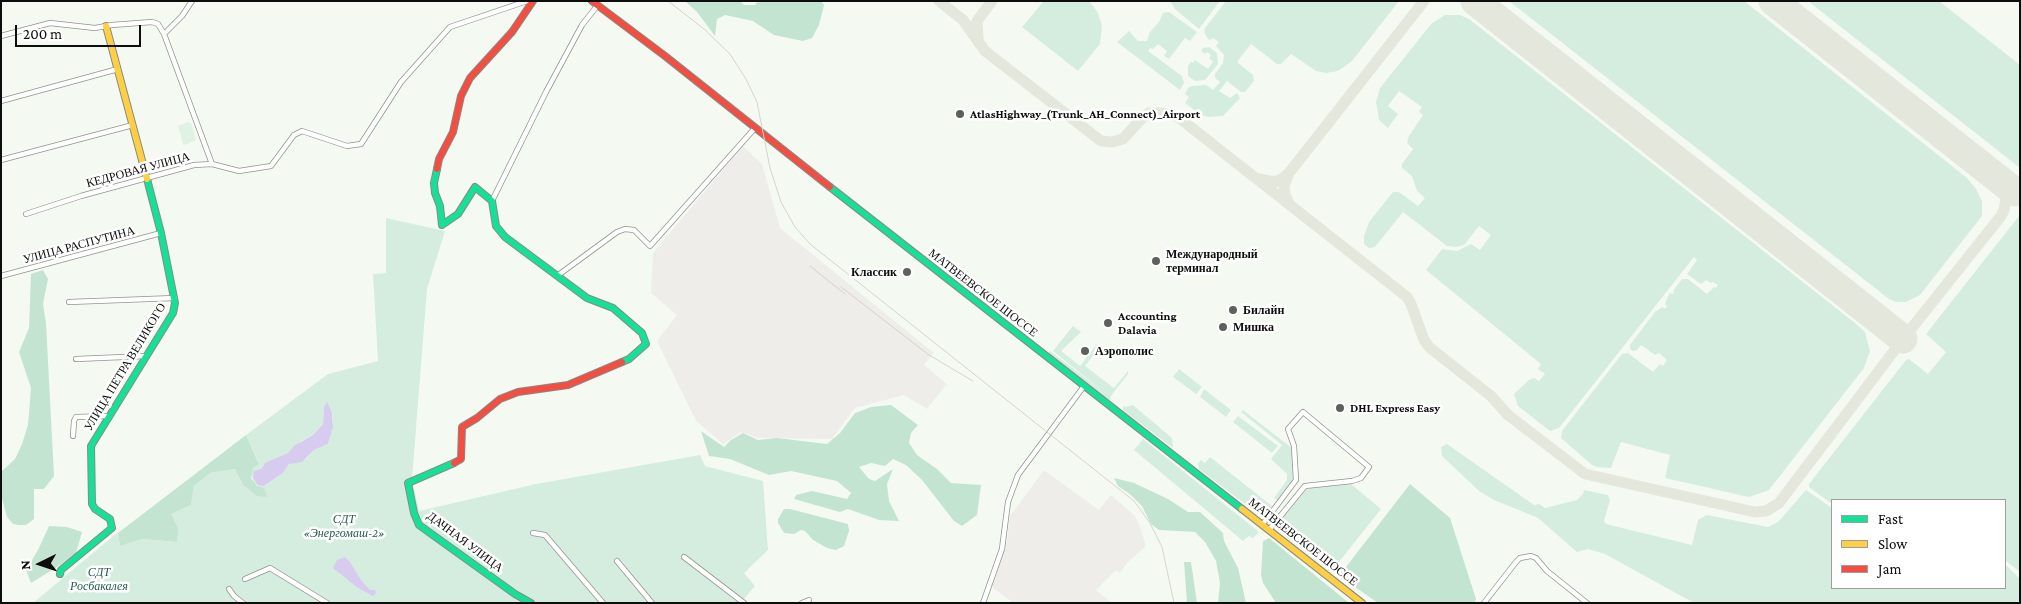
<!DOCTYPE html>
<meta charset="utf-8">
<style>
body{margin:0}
#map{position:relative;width:2021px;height:604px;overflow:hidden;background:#f4faf2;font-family:"Crimson Pro",serif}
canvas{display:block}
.frame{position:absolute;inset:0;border:2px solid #0d0d0d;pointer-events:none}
.legend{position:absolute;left:1831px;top:499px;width:175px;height:90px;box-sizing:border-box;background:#fff;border:1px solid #9e9e9e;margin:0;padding:6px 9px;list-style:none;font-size:15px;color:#0d0d0d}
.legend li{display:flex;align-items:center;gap:10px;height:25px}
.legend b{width:25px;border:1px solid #9e9e9e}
.north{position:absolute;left:15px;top:539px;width:50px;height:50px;-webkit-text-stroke:4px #fff;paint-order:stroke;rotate:266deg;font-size:14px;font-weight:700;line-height:20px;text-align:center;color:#0d0d0d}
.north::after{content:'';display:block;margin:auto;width:18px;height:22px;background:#0d0d0d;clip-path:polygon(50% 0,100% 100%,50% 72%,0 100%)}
.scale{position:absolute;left:15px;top:25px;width:126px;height:22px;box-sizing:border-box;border:2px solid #0d0d0d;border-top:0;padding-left:6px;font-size:15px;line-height:18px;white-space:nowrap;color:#0d0d0d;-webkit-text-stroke:4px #fff;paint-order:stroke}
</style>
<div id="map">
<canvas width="2021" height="604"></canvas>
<div class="frame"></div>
<ul class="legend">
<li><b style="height:6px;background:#16e098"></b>Fast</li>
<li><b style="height:6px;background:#ffcf43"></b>Slow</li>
<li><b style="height:6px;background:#f24e42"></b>Jam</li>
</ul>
<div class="north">N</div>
<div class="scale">200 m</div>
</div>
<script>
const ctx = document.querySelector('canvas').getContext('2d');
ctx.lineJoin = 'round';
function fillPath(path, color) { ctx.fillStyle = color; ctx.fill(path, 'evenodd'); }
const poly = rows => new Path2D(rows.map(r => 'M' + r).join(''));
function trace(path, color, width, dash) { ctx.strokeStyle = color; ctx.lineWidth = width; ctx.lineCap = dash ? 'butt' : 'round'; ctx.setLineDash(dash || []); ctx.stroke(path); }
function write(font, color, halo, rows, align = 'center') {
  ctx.font = font + ' "Crimson Pro",serif'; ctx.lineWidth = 5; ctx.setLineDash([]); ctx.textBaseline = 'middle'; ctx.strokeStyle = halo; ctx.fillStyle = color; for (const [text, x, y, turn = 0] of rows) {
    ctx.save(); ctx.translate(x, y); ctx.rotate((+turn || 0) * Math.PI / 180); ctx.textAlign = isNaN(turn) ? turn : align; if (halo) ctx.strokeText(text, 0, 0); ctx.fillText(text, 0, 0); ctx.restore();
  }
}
fillPath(poly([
 [743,146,762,164,780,228,934,353,924,365,947,384,927,409,904,395,855,408,832,439,759,438,741,432,723,444,696,421,657,341,677,315,651,293,653,253],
 [1044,470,1099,510,1111,495,1134,515,1139,524,1146,546,1127,563,1120,573,1116,570,1096,590,1112,603,1011,603,1011,601,992,587,1007,540,1010,516]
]), '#eeedea');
fillPath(poly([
 [1044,1,1089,1,1098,13,1102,26,1100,44,1078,71,1022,27],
 [1170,1,1220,1,1199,29,1175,9],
 [1226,1,1399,1,1352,61,1338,71,1326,73,1316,71,1291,54,1281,64,1277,64,1251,44,1237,62,1253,75,1254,81,1245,92,1241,92,1227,81,1219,91,1230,98,1237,93,1240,98,1223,116,1208,117,1201,115,1185,103,1189,97,1185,94,1188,88,1192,86,1206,85,1213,90,1220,82,1215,78,1215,74,1223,63,1224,55,1216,46,1219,42,1213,38,1210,40,1208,39,1204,32,1205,28],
 [1509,1,1744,1,1967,178,1976,189,1982,201,1982,216,1920,295,1906,302,1896,302,1889,299],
 [1808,1,1939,1,2020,65,2020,168],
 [1169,12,1197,32,1190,41,1185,38,1169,59,1164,56,1167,51,1158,44,1153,49,1150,48,1148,51,1182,76,1184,83,1180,90,1117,42,1129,31,1138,41,1147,41,1150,32,1159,22,1163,13],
 [1445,15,1460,15,1469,19,1855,323,1865,332,1870,351,1864,368,1769,490,1749,497,1665,478,1670,455,1621,442,1611,468,1597,467,1592,465,1561,438,1562,431,1622,354,1628,353,1653,372,1660,364,1663,366,1667,360,1659,353,1655,355,1641,345,1637,350,1633,351,1630,349,1630,345,1655,312,1662,307,1665,309,1667,306,1665,304,1668,296,1670,293,1673,294,1674,292,1673,291,1682,279,1688,279,1707,294,1714,287,1716,288,1718,285,1713,282,1711,283,1706,280,1701,284,1687,274,1697,260,1694,257,1559,428,1550,431,1518,406,1514,394,1529,380,1534,378,1539,381,1545,374,1538,369,1541,364,1426,270,1442,249,1457,251,1471,244,1480,250,1491,235,1479,226,1464,245,1456,247,1447,246,1403,212,1375,247,1369,248,1364,244,1364,236,1369,222,1393,192,1399,192,1418,206,1425,198,1417,191,1412,176,1402,168,1402,164,1413,149,1407,143,1409,136,1423,115,1419,112,1422,107,1399,91,1388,106,1398,114,1388,128,1379,120,1376,102,1380,88,1432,23],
 [1209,47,1217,53,1218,64,1205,80,1195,81,1188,76,1188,66,1191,62,1193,63,1195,60,1208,69,1213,62,1209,58,1211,55,1207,52,1205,54,1201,51,1203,48],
 [2019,216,2020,216,2020,572,2005,560,2005,500,1832,500,1832,504,1809,487,1809,484,1906,360,1909,359,1928,374,1946,352,1926,334],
 [386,218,445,231,427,289,412,479,419,511,536,484,700,455,705,466,763,481,768,550,744,573,755,586,744,599,748,603,33,603,118,532,120,546,142,539,176,542,170,514,191,505,194,486,210,473,235,469,243,485,257,496,260,488,254,483,251,474,253,468,259,463,246,435,328,374,378,361,373,274,386,273],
 [324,407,332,413,333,420,333,427,328,444,314,450,306,459,289,464,283,473,264,486,261,469,263,465,289,453,301,441,313,435,323,424],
 [1073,326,1081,332,1061,351,1080,366,1097,344,1100,346,1085,366,1114,388,1128,371,1128,374,1110,397,1111,398,1108,402,1048,354,1050,351,1105,393,1053,351],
 [1179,369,1202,387,1196,394,1173,377],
 [1204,389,1231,410,1226,417,1200,397],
 [1133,405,1172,438,1173,448,1123,410,1123,406,1125,407],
 [1243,410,1292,448,1295,475,1292,482,1278,501,1274,498,1287,480,1287,474,1271,459,1282,445,1241,412],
 [1238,416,1278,446,1272,453,1233,422],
 [1143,439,1259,532,1253,538,1249,536,1243,541,1134,450],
 [1447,444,1534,505,1539,504,1545,508,1577,500,1583,494,1584,490,1608,495,1610,500,1604,521,1606,524,1692,545,1698,520,1707,515,1768,527,1778,522,1806,490,1832,508,1832,588,1970,588,1972,589,2005,588,2005,564,2020,579,2020,600,2015,603,1694,603,1605,554,1588,549,1577,552,1538,518,1494,500,1479,491,1442,456,1441,447],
 [1210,457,1272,506,1268,513,1257,513,1199,469,1198,464,1201,460,1205,463],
 [1351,484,1381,509,1331,572,1280,532,1280,521,1306,490,1311,488]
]), '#d5edde');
fillPath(poly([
 [685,1,740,1,744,5,755,5,758,1,821,1,824,5,819,25,812,38,803,41,774,35,753,21,725,15,717,19,715,36,697,12],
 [43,270,48,279,43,304,46,323,54,476,44,489,34,489,34,519,26,525,19,525,13,524,7,517,1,495,1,472,15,459,22,444,28,425,31,388,19,352,29,328,31,274],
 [891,405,918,425,911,433,909,443,917,455,937,469,951,483,981,485,977,515,962,526,954,521,922,480,906,465,893,459,885,466,871,463,859,467,869,479,875,481,893,469,887,484,889,501,899,521,879,520,848,509,840,512,794,499,796,495,812,491,847,499,851,493,837,481,791,471,769,475,730,459,709,456,701,431,724,447,731,440,743,433,758,440,777,438,827,444,840,433,855,413,871,407],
 [246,435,259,464,253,468,251,478,257,486,264,488,267,497,257,496,243,485,235,469,210,473,194,486,191,505,171,514,178,528,177,542,142,539,120,546,118,533],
 [1114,478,1134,483,1168,499,1188,512,1200,512,1223,533,1224,541,1238,568,1246,603,1218,603,1220,583,1216,561,1205,542,1195,532,1159,530,1151,524,1142,506,1131,495,1118,486],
 [1410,484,1450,518,1476,599,1474,603,1378,603,1339,576],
 [784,509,790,509,848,524,849,531,844,546,836,550,827,548,813,540,805,531,801,530,794,534,784,533,778,523,778,519],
 [49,526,67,527,82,532,76,553,57,567,31,583,26,570,38,550],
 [1269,538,1348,602,1348,603,1276,603,1263,583,1261,575,1263,541],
 [1184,562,1191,562,1197,603,1187,603]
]), '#c4e4d2');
fillPath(poly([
 [188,122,191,123,196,140,185,145,183,144,178,126]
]), '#dff2e3');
fillPath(poly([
 [327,402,332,413,333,427,328,444,314,450,302,462,289,464,283,473,264,486,258,485,253,478,254,471,261,469,265,463,288,453,295,445,313,435,323,424,324,407],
 [345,557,350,562,361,580,370,590,375,590,376,593,373,596,358,588,333,568,337,560]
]), '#d7ccef');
trace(poly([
 [939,1,963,20,985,51,1101,141,1112,142,1123,139,1143,117,1149,113,1164,113,1178,117,1407,297,1411,304,1424,340,1429,347,1491,396,1508,415,1585,474,1755,512,1766,511,1779,503,1903,339,2001,216,2004,210,2006,198,2003,182],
 [978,39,977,21,992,1],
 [1289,173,1424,1],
 [1259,179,1274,182,1282,179,1289,173,1284,186,1285,195,1289,203]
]), '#e4e7dc', 11);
trace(poly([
 [1475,1,1903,339],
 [1773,1,2015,192]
]), '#e4e7dc', 29);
const street = poly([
 [164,34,182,16,192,1],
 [1,36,50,23,95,28,112,25,152,22,158,24,164,34,212,164],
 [1,101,118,69],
 [1,160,133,125],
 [492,201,546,92,582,25,597,6],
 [26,214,81,196,194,165,212,164,239,171,271,166,294,135,302,131,347,146,361,144,401,82,450,27,527,1],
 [1,276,161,233],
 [557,276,617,232,625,229,634,230,650,246,755,128],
 [69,302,175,298],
 [76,359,147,356],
 [73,436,74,421,76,417,110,416],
 [1262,525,1296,480,1294,446,1288,429,1303,412,1369,467,1361,478,1352,481,1305,486,1269,530],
 [533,533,545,535,603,603],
 [684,557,744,603],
 [617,561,652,603],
 [245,579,270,568,327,603],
 [229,589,234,596,243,603],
 [802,603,809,600],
 [983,603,1002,549,1008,502,1018,475,1084,386],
 [1484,603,1516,562,1520,558,1531,556,1536,558,1547,571,1587,603]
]);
const fast = poly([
 [437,169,434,183,435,193,440,206,442,225,458,214,475,187,492,201,496,226,505,237,587,298,613,308,642,333,646,344,629,359,622,362],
 [830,187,1242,509],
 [454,463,408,483,414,513,419,525,515,594,531,603],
 [60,574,61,570,112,528,110,519,95,509,92,504,91,446,173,313,175,303,161,233,147,179]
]);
const slow = poly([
 [106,26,147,179],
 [1242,509,1362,603]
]);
const jam = poly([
 [592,1,665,56,830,187],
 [437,169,439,159,453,132,461,96,470,78,512,32,533,1],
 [454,463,461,459,462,427,477,418,500,399,518,392,568,385,622,362]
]);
trace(street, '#919490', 6);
trace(fast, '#888a87', 8);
trace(slow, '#888a87', 8);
trace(jam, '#888a87', 8);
trace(street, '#fdfefd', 4.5);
trace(fast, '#16e098', 6);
trace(slow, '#ffcf43', 6);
trace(jam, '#f24e42', 6);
trace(poly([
 [668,1,704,29,730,54,746,79,757,102,770,168,781,202,795,227,810,244,1134,501,1150,523,1162,547,1174,603],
 [810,266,845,294],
 [841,287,929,355,973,381]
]), '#d5d4c6', 1);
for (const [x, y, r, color] of [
 [960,114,5,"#5e605d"],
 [1156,261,5,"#5e605d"],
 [907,272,5,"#5e605d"],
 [1233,310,5,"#5e605d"],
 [1108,323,5,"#5e605d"],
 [1223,327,5,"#5e605d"],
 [1085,351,5,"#5e605d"],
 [1340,408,5,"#5e605d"]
]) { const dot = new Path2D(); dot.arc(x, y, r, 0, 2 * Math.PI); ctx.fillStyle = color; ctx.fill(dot); trace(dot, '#fff', 2); }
write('bold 12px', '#0d0d0d', '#fff', [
 ["AtlasHighway_(Trunk_AH_Connect)_Airport",970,114],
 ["Международный",1166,254],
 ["терминал",1166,268],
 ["Классик",897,272,"right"],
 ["Билайн",1243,310],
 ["Accounting",1118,316],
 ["Dalavia",1118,330],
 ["Мишка",1233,327],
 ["Аэрополис",1095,351],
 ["DHL Express Easy",1350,408]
], 'left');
write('12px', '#0d0d0d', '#fff', [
 ["КЕДРОВАЯ УЛИЦА",138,170,-15],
 ["УЛИЦА РАСПУТИНА",79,245,-15],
 ["МАТВЕЕВСКОЕ ШОССЕ",983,293,38],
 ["УЛИЦА ПЕТРА ВЕЛИКОГО",125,367,-59],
 ["ДАЧНАЯ УЛИЦА",465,542,37],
 ["МАТВЕЕВСКОЕ ШОССЕ",1303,542,38]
]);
write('italic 12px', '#255c4f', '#fff', [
 ["СДТ",344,519],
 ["«Энергомаш-2»",344,533],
 ["СДТ",99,572],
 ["Росбакалея",99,586]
]);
</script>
